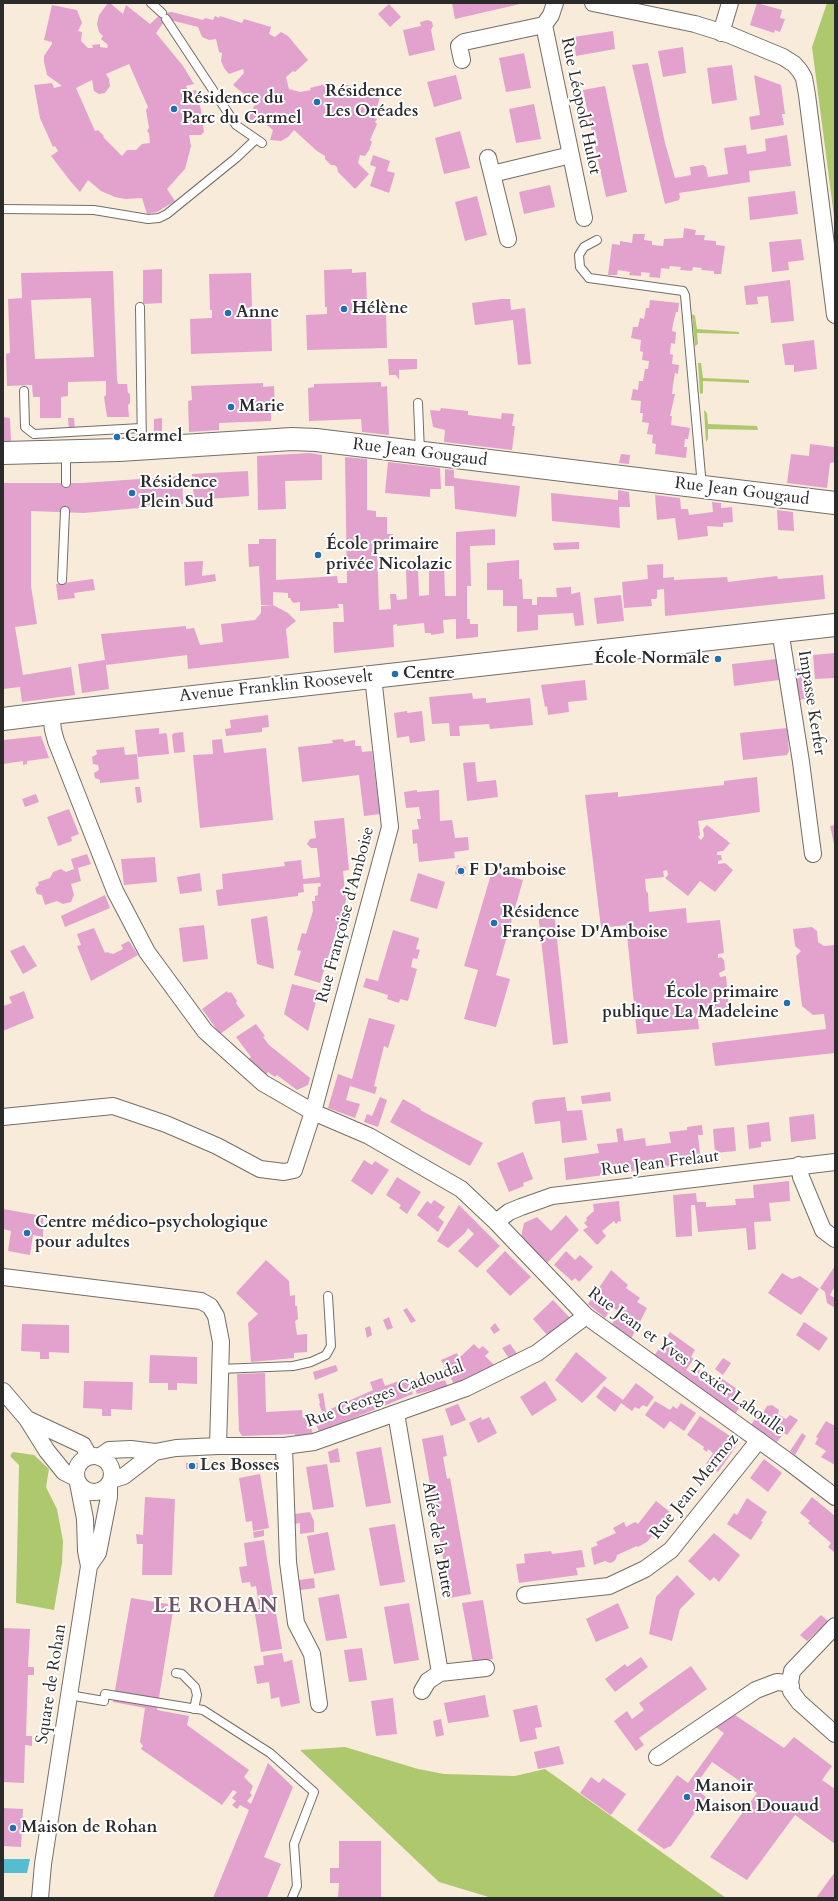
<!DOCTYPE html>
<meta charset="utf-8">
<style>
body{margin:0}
#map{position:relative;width:838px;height:1901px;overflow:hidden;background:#f8ebda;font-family:Cardo,serif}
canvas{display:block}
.frame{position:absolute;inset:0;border:4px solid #2b2b2b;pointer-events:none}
</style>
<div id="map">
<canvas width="838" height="1901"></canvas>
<div class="frame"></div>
</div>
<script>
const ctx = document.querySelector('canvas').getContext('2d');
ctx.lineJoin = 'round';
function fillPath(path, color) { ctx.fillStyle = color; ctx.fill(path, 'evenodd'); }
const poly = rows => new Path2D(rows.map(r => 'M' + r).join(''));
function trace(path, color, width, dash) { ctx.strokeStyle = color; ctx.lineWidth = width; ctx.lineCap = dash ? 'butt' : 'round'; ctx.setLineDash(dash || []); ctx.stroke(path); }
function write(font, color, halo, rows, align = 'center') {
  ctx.font = font + ' Cardo,serif'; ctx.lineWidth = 4; ctx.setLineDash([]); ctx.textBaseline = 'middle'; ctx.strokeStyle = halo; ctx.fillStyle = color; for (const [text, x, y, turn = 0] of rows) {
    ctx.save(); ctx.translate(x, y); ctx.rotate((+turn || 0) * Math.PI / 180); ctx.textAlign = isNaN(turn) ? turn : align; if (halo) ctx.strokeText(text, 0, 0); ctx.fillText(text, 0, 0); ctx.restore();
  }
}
fillPath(poly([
 [827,3,835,3,835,224,812,47],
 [693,314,695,316,697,329,739,332,739,334,697,333,698,344,695,346,692,315],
 [698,363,701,363,703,378,749,380,749,383,703,381,703,393,700,394],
 [704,410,707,413,708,424,757,426,758,430,708,429,708,439,706,442],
 [13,1452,34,1455,49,1469,46,1487,57,1509,63,1541,62,1563,54,1610,16,1603,19,1465,10,1456],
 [345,1747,418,1769,444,1774,515,1776,545,1769,726,1898,492,1898,439,1882,300,1750]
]), '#aec86e');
fillPath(poly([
 [3,1859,30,1859,27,1873,3,1873]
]), '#54bdd0');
fillPath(poly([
 [108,3,110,3,123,14,126,5,150,24,162,13,172,12,203,20,205,18,213,20,215,16,219,18,220,16,242,23,244,19,271,27,269,34,275,37,281,32,288,36,308,60,295,72,293,71,286,77,289,89,300,92,311,90,310,88,325,84,330,85,331,89,338,91,341,84,357,87,358,89,363,91,366,90,380,97,375,114,371,113,370,117,377,119,375,122,377,124,370,140,372,142,369,150,365,156,360,155,358,163,369,174,355,189,338,172,337,167,334,165,331,165,325,159,325,156,317,151,294,130,288,137,281,141,270,140,273,130,261,120,252,124,249,118,251,111,257,102,249,102,244,97,244,94,233,85,244,73,243,69,229,74,224,68,221,61,222,53,219,52,216,39,209,40,202,37,198,27,166,19,156,33,183,66,194,84,186,86,188,92,196,90,201,110,204,132,201,135,189,135,191,146,185,169,167,189,175,201,157,212,147,214,142,198,125,199,115,197,101,191,88,180,80,192,71,182,51,156,58,151,55,146,53,147,40,118,34,85,52,83,54,88,62,86,47,75,44,62,44,56,52,44,52,42,44,40,52,5,77,10,82,23,78,31,82,32,81,41,88,48,93,48,92,45,100,44,100,47,107,48,108,45,101,39,103,36,99,32,97,24,99,15],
 [129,64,148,107,146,110,149,128,147,131,149,133,150,143,142,144,136,150,127,150,122,156,103,137,104,136,98,130,95,131,76,88,92,80,94,91,99,94,105,93,110,86,109,79,106,74],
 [452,3,520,3,520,4,455,19],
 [757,3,782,10,780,18,785,19,780,32,775,30,774,33,750,25],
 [389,4,401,17,390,27,378,14],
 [428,20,432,22,433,26,431,30,435,50,409,56,403,30,421,26,420,22],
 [613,31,615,49,576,56,573,37],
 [683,47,686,73,663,77,658,51],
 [524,53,531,88,506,92,499,58],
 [648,63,665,143,675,178,691,175,690,167,703,165,706,167,708,177,728,174,724,148,746,145,747,154,766,151,765,139,787,135,791,166,749,171,750,182,679,193,680,197,679,200,665,204,632,65],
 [732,65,737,100,712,104,707,68],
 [456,75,462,99,434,107,427,82],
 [754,75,781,85,785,114,782,114,784,125,751,130,749,117,760,115],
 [605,86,627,192,606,197,583,90],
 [534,104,541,139,516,143,509,109],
 [460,131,470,168,444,174,435,138],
 [373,155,390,161,387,171,395,173,389,193,370,186,376,167,370,165],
 [550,185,555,207,524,214,519,192],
 [795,191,798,214,750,220,748,197],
 [477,196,487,235,465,241,455,202],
 [684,228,696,230,695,235,705,235,704,240,716,241,716,245,725,246,721,274,714,274,714,271,701,270,702,268,693,267,692,271,680,270,681,267,670,266,669,269,661,268,660,278,649,277,650,273,641,272,641,276,629,275,630,272,618,270,617,275,608,275,612,244,620,245,620,241,632,243,633,234,645,234,644,240,652,241,652,245,663,246,664,239,683,238],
 [801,239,804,260,788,262,789,270,772,272,769,242],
 [162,269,162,303,143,304,143,270],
 [352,269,352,273,366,272,367,305,360,305,361,313,386,312,387,348,307,350,306,315,327,314,327,307,325,307,324,270],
 [113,271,117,380,118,384,127,384,128,393,130,394,130,403,128,405,129,417,107,417,104,397,106,395,106,381,68,382,68,396,61,397,61,418,40,418,40,397,33,397,32,385,7,386,6,354,10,353,8,299,22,298,21,273],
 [91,298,94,357,35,359,31,300],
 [251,273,252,308,245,308,245,316,271,315,272,351,191,354,190,319,212,318,212,310,210,310,209,274],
 [790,280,794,321,771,323,768,296,757,297,758,304,746,305,744,286],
 [501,299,510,299,511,310,525,308,531,364,518,365,513,320,475,325,472,303],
 [650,300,679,303,678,312,676,312,673,324,672,331,676,332,675,344,671,343,670,354,673,355,672,364,679,365,678,374,675,373,673,385,672,394,675,394,670,416,672,416,671,425,690,428,688,439,685,439,684,447,687,447,686,458,655,454,656,444,652,443,653,435,647,434,649,423,642,422,643,413,640,413,641,401,631,400,633,389,638,390,639,381,643,381,645,369,648,369,649,361,642,360,643,352,640,351,641,340,631,338,633,327,638,327,640,318,644,319,646,308,649,308],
 [814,340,817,369,794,372,794,365,785,365,782,344],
 [388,359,417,359,417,369,399,370,399,380,396,375,389,375],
 [381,382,381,387,387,386,389,435,362,432,361,419,309,421,308,388,314,387,314,384],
 [263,383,263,387,274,386,275,413,271,413,271,421,219,423,219,430,189,432,188,401,192,400,191,386],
 [441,408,468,411,468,415,501,419,502,413,514,414,512,426,515,426,512,450,444,442,445,430,433,427,430,410,440,411],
 [3,417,10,418,11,442,3,442],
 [68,418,74,418,75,430,69,430],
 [162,418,162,433,154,434,154,419],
 [810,444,834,447,835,462,830,463,827,488,787,483,791,454,809,456],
 [310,453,322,455,322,480,285,481,286,509,258,510,257,456],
 [621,454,630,455,629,464,619,463],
 [345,457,367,459,367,510,376,511,376,517,387,517,387,534,393,534,393,544,377,545,379,610,391,609,390,594,396,594,397,600,407,599,406,568,418,568,419,596,429,595,429,564,444,564,445,596,456,596,456,532,495,529,495,545,470,546,471,586,467,586,467,619,470,619,470,624,478,624,478,637,456,639,456,619,443,620,444,633,431,635,431,633,425,633,424,623,397,626,397,624,393,625,394,647,334,653,333,622,344,622,343,604,338,604,339,608,300,611,300,602,293,603,290,598,288,598,288,593,273,592,273,605,288,613,296,621,286,629,289,658,188,669,187,655,106,665,109,689,82,693,78,664,105,660,101,634,186,626,186,629,194,628,200,645,223,642,221,624,255,620,261,613,261,606,272,606,261,605,259,566,249,567,248,544,259,544,259,539,276,539,276,580,337,576,338,583,347,583],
 [388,462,440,468,441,489,430,489,430,497,385,493],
 [445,469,454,470,454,478,520,486,516,517,455,509,454,486,445,486],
 [248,471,249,496,194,500,192,474],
 [182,476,183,504,84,513,31,511,31,586,37,624,15,627,23,675,71,667,75,695,22,702,20,687,3,689,3,483,83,483],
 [618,490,629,492,630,507,619,507,620,528,552,521,551,493,618,500],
 [655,495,680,498,681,509,688,509,689,515,713,512,712,502,721,503,721,508,732,507,733,522,723,523,723,527,707,526,708,536,678,540,675,518,657,520],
 [777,510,793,512,794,531,778,530],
 [579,542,579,549,554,550,553,543],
 [519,560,519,579,522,579,523,599,532,599,532,605,537,605,537,597,557,597,556,588,571,587,571,594,580,592,584,625,575,626,573,613,538,615,538,630,517,632,517,606,503,606,503,590,487,590,487,563],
 [203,561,202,576,215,574,216,581,185,586,184,562],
 [663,564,663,578,674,577,674,580,727,577,728,582,777,576,778,579,823,575,825,599,665,616,664,589,657,590,657,597,656,599,651,599,652,606,624,608,622,582,648,579,647,565],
 [93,579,95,590,74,593,75,598,58,600,56,584],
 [621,595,624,621,597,624,594,598],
 [835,653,835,678,815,679,813,655],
 [777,659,779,680,734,686,732,664],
 [808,666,815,696,800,700,793,670],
 [585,680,587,700,568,702,569,712,548,715,547,706,545,707,541,685],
 [472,693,473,699,486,698,486,703,530,698,533,725,490,729,489,724,459,726,460,736,450,736,449,723,432,724,429,697],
 [407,711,407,713,422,711,425,741,410,743,409,736,397,738,394,713],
 [268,715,269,727,262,728,262,732,226,736,225,729,231,728,230,720],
 [159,728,159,734,166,733,167,735,169,754,138,757,135,730],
 [787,728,789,751,787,755,743,760,740,733],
 [183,732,185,752,174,753,172,735,174,733],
 [41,736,49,758,27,761,27,764,23,765,23,761,3,764,3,740],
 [222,739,224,753,266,748,273,820,200,828,193,755,213,754,212,740],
 [343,739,344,742,355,740,355,746,361,746,362,752,372,751,380,814,364,816,359,775,302,782,298,747,333,743,332,740],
 [124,747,125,755,137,754,139,779,100,783,100,780,95,778,94,773,99,770,98,765,93,764,92,757,97,754,96,750],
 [475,762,477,782,496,780,498,797,467,801,463,763],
 [757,777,760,812,698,821,700,835,698,837,701,840,704,836,703,829,707,825,730,843,723,851,717,852,717,855,721,855,722,860,718,861,718,864,725,863,733,870,715,892,700,881,688,896,665,878,668,875,667,870,663,871,664,877,645,879,646,891,648,893,649,912,686,908,687,923,720,920,724,953,718,954,718,958,721,957,724,960,725,970,719,973,720,977,726,976,729,1010,697,1013,699,1029,637,1034,626,925,601,928,585,795,618,792,618,797,724,785,724,781],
 [135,787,140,787,142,802,137,803],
 [417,790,417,792,439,790,440,821,452,820,455,838,468,837,469,850,454,852,455,858,419,862,417,843,413,844,412,830,419,829,417,819,421,819,419,807,406,808,404,792],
 [36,794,39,802,25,807,22,799],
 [69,809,79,834,71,837,72,841,58,846,47,817],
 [344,818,349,870,343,871,345,892,349,891,320,983,294,975,301,951,297,950,302,933,306,934,313,911,312,901,315,901,315,896,318,895,318,887,321,886,320,883,303,884,304,892,298,893,298,896,218,906,216,890,223,889,222,874,285,866,284,862,301,860,303,879,320,877,317,848,311,848,307,844,310,839,316,838,314,821],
 [835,825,835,844,834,844,830,826],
 [87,854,91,864,78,868,81,881,71,884,74,895,71,902,63,904,57,901,45,905,42,895,37,894,35,888,39,885,38,882,50,878,53,872,61,869,66,872,74,869,71,859],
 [155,857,157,882,124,885,121,859],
 [457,865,466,867,464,876,455,874],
 [492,871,523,880,496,975,510,979,496,1027,464,1019,478,970,464,966],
 [200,873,202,891,180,894,177,877],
 [418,873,445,882,437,909,410,901],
 [105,895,110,908,65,927,61,916],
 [554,911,568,1043,553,1045,538,913],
 [267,916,274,969,257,964,251,921,251,919],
 [204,925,208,959,183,962,179,928],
 [812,927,817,931,818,942,824,946,835,945,835,1053,715,1066,712,1043,826,1029,824,1014,813,1015,802,1006,796,956,801,951,795,946,793,929],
 [94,928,105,953,107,952,113,954,123,949,121,945,129,941,138,955,91,981,77,946,81,945,77,934],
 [393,930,419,938,416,949,420,950,417,959,413,958,411,967,417,969,408,1001,400,999,399,1003,387,999,388,995,363,987,366,978,378,981],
 [24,945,37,966,23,974,10,951],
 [292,984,319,991,308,1031,284,1014],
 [24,991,34,1018,3,1031,3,1006,12,1003,9,997],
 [227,991,228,993,231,992,237,1001,236,1003,245,1016,220,1034,202,1009],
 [369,1018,395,1025,388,1048,384,1046,374,1086,377,1087,375,1094,350,1086,346,1100,360,1104,355,1118,328,1108,338,1074,352,1079],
 [256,1024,265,1036,263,1037,269,1045,310,1078,308,1085,297,1090,277,1075,275,1077,268,1072,266,1075,248,1060,251,1057,236,1037],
 [610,1092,611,1101,582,1104,581,1096],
 [380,1097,387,1100,378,1127,364,1122,367,1114,372,1116],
 [565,1097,567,1111,582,1110,587,1140,562,1143,560,1121,535,1124,532,1103,535,1100],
 [403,1099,421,1109,420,1110,483,1143,470,1166,390,1122],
 [814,1114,816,1139,791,1142,789,1117],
 [769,1122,771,1141,761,1142,761,1147,749,1149,747,1125],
 [702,1125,703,1135,698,1135,700,1154,673,1157,673,1166,566,1180,564,1158,599,1153,597,1144,618,1142,616,1129,622,1128,624,1141,645,1138,646,1146,671,1143,669,1132,687,1130,687,1127],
 [734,1127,736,1151,715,1153,713,1129],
 [523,1152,533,1179,523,1183,524,1186,509,1192,497,1163],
 [364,1160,372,1165,375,1161,389,1170,372,1195,351,1181],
 [397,1177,421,1192,407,1214,399,1208,401,1205,386,1195],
 [789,1181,790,1201,769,1203,771,1221,754,1222,756,1249,748,1250,746,1228,698,1232,695,1205,691,1205,692,1236,676,1237,673,1195,696,1193,697,1202,706,1202,706,1207,736,1205,735,1199,754,1198,753,1185],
 [434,1200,445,1207,438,1217,444,1222,438,1232,417,1215,427,1201,431,1204],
 [619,1201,621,1222,619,1221,616,1224,614,1221,602,1231,606,1236,597,1245,583,1230,588,1227,584,1223,587,1220,586,1218,594,1211,593,1204],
 [459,1205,500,1246,477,1268,458,1251,474,1234,468,1228,465,1233,448,1248,437,1241],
 [3,1209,43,1216,43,1237,33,1235,30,1255,8,1251,11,1231,3,1229],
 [566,1215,579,1230,547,1263,521,1237,524,1223,537,1217,551,1231],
 [505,1251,531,1277,510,1296,486,1271],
 [566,1251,575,1260,580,1255,593,1267,579,1282,575,1278,572,1281,554,1265],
 [266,1260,289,1281,290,1296,295,1295,295,1306,297,1306,298,1319,295,1321,297,1335,307,1334,307,1352,294,1353,294,1358,251,1362,248,1323,258,1314,236,1293],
 [835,1266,835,1286,830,1295,835,1298,835,1308,827,1303,825,1292,820,1288],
 [611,1270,628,1285,626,1288,640,1298,637,1302,647,1308,631,1339,612,1324,619,1312,612,1307,605,1318,588,1304],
 [782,1273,792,1279,800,1276,819,1289,801,1315,768,1293],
 [553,1300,570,1318,549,1337,533,1319],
 [407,1308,416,1321,411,1323,403,1310],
 [389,1317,393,1328,387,1330,383,1320],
 [804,1322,828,1338,819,1351,796,1335],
 [495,1323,500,1330,494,1334,490,1328],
 [22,1324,69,1325,69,1353,49,1352,49,1359,40,1359,40,1352,21,1351],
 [370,1326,372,1335,367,1338,365,1328],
 [670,1332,695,1350,691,1357,694,1359,686,1370,693,1375,698,1369,718,1383,721,1378,740,1391,735,1399,742,1404,735,1414,654,1356],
 [474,1344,479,1349,483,1346,489,1352,485,1356,496,1367,454,1384,441,1360,457,1353,459,1358],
 [510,1344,519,1356,510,1360,502,1348],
 [576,1352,607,1378,582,1403,555,1380],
 [150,1355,197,1357,197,1384,177,1383,177,1390,168,1390,168,1383,149,1383],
 [723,1358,731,1363,723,1375,715,1369],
 [336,1365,338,1371,315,1380,313,1372],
 [439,1371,448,1386,417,1394,412,1380],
 [265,1373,266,1412,302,1410,303,1418,308,1418,313,1434,295,1436,295,1434,242,1436,239,1431,237,1374],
 [382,1378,385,1386,407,1378,413,1394,319,1432,313,1416,322,1412,319,1404,320,1403,318,1394,323,1393,326,1411,373,1390,370,1382],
 [84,1381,133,1382,132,1410,111,1409,111,1416,102,1416,102,1409,83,1408],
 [545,1381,557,1400,532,1416,520,1397],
 [636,1383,654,1397,647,1407,643,1405,639,1409,635,1407,632,1411,621,1403,615,1412,596,1397,604,1386,623,1400],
 [655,1401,670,1410,673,1406,677,1409,681,1403,696,1413,684,1431,670,1421,664,1429,645,1415],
 [458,1404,466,1420,451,1426,445,1409],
 [772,1405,779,1410,778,1414,786,1419,790,1415,798,1420,787,1435,784,1433,777,1442,751,1425,757,1415,760,1418,767,1406],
 [700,1416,739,1442,718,1472,706,1464,713,1453,708,1449,707,1452,703,1449,704,1447,687,1435],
 [481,1417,482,1420,489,1417,497,1433,478,1443,469,1423],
 [826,1421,835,1426,835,1465,821,1457,826,1451,815,1444,818,1438,816,1437],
 [802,1433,806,1436,795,1455,790,1451],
 [443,1435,447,1456,443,1457,447,1479,450,1478,471,1594,450,1598,422,1439],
 [381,1447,391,1503,366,1507,356,1452],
 [338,1448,340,1462,330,1463,328,1452],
 [764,1459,782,1473,768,1492,750,1478],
 [186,1463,198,1463,198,1469,186,1469],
 [327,1464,334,1507,313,1510,306,1467],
 [260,1474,269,1528,253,1531,252,1521,246,1522,239,1478],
 [145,1497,175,1499,172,1575,142,1575,143,1544,137,1544,136,1534,143,1535],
 [812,1497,835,1516,834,1552,828,1547,831,1543,808,1523,810,1521,800,1513],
 [747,1498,767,1512,761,1521,763,1522,751,1540,727,1524,734,1513,737,1515],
 [656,1501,670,1512,659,1526,661,1529,654,1538,652,1536,647,1542,638,1547,637,1546,617,1555,616,1559,613,1562,610,1563,605,1561,594,1565,591,1548,598,1545,596,1542,616,1533,613,1528,624,1522,626,1527,635,1522,638,1524],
 [310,1512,314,1521,314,1532,300,1534,300,1523,294,1524,294,1514],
 [395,1524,405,1582,380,1586,369,1528],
 [264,1530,264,1536,254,1538,253,1532],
 [328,1532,335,1570,314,1574,307,1536],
 [714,1533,740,1555,719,1582,714,1577,710,1581,688,1561],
 [264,1540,282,1649,261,1652,254,1608,259,1608,256,1586,251,1587,250,1582,242,1583,239,1567,247,1566,244,1543],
 [582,1550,585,1567,576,1568,578,1575,519,1583,516,1564,525,1563,524,1554,551,1551,552,1554],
 [677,1575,695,1594,680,1609,672,1641,649,1634,656,1597],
 [314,1578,315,1588,300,1590,299,1580],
 [339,1594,347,1638,326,1641,318,1598],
 [131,1598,174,1605,157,1710,189,1716,187,1725,249,1770,244,1777,253,1786,250,1793,252,1795,247,1801,251,1804,268,1763,293,1787,264,1857,281,1864,267,1898,213,1898,249,1810,240,1805,237,1809,232,1805,236,1801,232,1798,237,1792,233,1790,222,1805,141,1749,143,1746,140,1742,145,1708,113,1702],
 [483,1600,493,1659,473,1663,462,1603],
 [409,1603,419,1660,394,1664,384,1607],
 [618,1603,629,1628,596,1642,586,1619],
 [821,1615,828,1621,807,1641,800,1635],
 [3,1628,30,1629,28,1667,34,1667,34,1675,28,1675,26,1736,32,1736,32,1746,25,1745,24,1783,3,1782],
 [362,1648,367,1680,349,1682,344,1650],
 [282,1653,284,1662,292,1660,300,1703,281,1707,279,1697,271,1699,269,1682,257,1684,254,1666,264,1665,263,1656],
 [641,1657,648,1667,615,1692,605,1679,625,1664,627,1667],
 [691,1666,707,1689,639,1738,644,1745,636,1751,614,1721,627,1711,632,1719,644,1710,639,1703],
 [485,1695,489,1717,448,1723,444,1703],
 [393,1698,397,1734,376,1736,371,1701],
 [537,1705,542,1727,535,1728,537,1739,520,1742,513,1710],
 [732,1713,784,1748,794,1737,832,1766,822,1780,835,1789,835,1844,795,1815,747,1880,710,1857,757,1793,712,1762,694,1787,706,1797,671,1846,664,1849,637,1830,677,1775,688,1783,724,1733,714,1726],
 [441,1719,444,1735,436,1737,433,1721],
 [559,1746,564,1764,538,1769,534,1752],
 [591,1777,599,1783,603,1778,626,1794,611,1815,580,1793],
 [3,1808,23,1809,21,1847,3,1846],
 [339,1841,381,1841,381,1898,338,1898,339,1883,330,1883,330,1868,339,1868],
 [835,1872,835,1898,816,1898]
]), '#e3a2ce');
const service = poly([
 [151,3,162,13],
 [166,19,236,125,262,143],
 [3,209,94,210,148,219,159,218,167,214,236,158,255,140],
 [597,240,584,247,579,255,580,267,589,278,683,291,685,295,702,487],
 [140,307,142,448],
 [24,391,25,427,34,434,141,428],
 [418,403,420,452],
 [66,483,66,453],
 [62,580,65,511],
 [220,1369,293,1366,311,1362,326,1355,331,1346,328,1296],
 [176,1673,182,1674,195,1687,197,1695,194,1709],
 [69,1695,104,1701,105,1694,203,1710,270,1753,314,1792,294,1844,297,1886,292,1898]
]);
const minor = poly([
 [555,3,551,15,544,25,584,218],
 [593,3,695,24,730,35,783,57,794,64,800,71,804,78,807,95,835,315],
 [721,33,730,3],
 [462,60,459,46,464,42,544,25],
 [488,158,492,174],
 [508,239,492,174,571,155],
 [780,630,801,762,813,854],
 [51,713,53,730,56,741,115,891,147,952,205,1031,263,1083,313,1112,369,1136,461,1189,496,1222,586,1316,789,1462,835,1497],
 [3,1117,113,1106,166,1124,217,1146,260,1169,284,1172,294,1170,313,1112,390,827,373,677],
 [799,1165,801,1177,823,1230,835,1239],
 [496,1222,509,1212,521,1207,552,1196,835,1162],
 [3,1277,201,1301,210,1306,216,1316,221,1342,218,1446],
 [3,1391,27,1419,47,1451,64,1472,76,1478],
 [396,1413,440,1673],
 [27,1419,83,1445,89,1456],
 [284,1446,288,1562,296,1623,312,1654,319,1704],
 '76 1474a18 18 0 1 1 36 0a18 18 0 1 1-36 0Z',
 [99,1457,109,1450,131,1449,155,1452,176,1448,218,1446,284,1446,314,1442,466,1388,537,1353,586,1316],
 [111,1480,124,1476,155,1452],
 [89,1566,98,1553,109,1497,109,1484],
 [525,1595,609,1586,645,1569,671,1550,759,1440],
 [835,1626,792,1671,790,1683,791,1691,799,1702,835,1734],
 [422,1691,428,1681,440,1673,486,1668],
 [657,1757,756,1690,777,1682,786,1683,791,1686],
 [40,1898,43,1864,89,1566,86,1551,85,1519,78,1483]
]);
const secondary = poly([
 [3,453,119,450,292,439,316,440,835,503],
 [3,719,51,713,835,625]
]);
trace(service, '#736e68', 10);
trace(minor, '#736e68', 18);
trace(secondary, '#736e68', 24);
trace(service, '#fff', 8);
trace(minor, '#fff', 16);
trace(secondary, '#fff', 22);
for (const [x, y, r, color] of [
 [317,102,4,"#1f6fb2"],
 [174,109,4,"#1f6fb2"],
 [344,309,4,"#1f6fb2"],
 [228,313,4,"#1f6fb2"],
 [231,407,4,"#1f6fb2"],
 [117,437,4,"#1f6fb2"],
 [132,493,4,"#1f6fb2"],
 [318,555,4,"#1f6fb2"],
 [718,659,4,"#1f6fb2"],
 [395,674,4,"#1f6fb2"],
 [461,871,4,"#1f6fb2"],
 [494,923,4,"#1f6fb2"],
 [787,1003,4,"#1f6fb2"],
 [27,1233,4,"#1f6fb2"],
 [192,1466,4,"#1f6fb2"],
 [687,1797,4,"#1f6fb2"],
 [13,1828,4,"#1f6fb2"]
]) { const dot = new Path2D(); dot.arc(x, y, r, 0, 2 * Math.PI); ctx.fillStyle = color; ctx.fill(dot); trace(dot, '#fff', 1.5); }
write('bold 17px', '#2b2b2b', '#fff', [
 ["Résidence",325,92],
 ["Les Oréades",325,112],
 ["Résidence du",182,99],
 ["Parc du Carmel",182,119],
 ["Hélène",352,309],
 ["Anne",236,313],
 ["Marie",239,407],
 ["Carmel",125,437],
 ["Résidence",140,483],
 ["Plein Sud",140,503],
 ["École primaire",326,545],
 ["privée Nicolazic",326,565],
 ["École Normale",710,659,"right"],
 ["Centre",403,674],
 ["F D'amboise",469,871],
 ["Résidence",502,913],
 ["Françoise D'Amboise",502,933],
 ["École primaire",779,993,"right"],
 ["publique La Madeleine",779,1013,"right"],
 ["Centre médico-psychologique",35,1223],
 ["pour adultes",35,1243],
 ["Les Bosses",200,1466],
 ["Manoir",695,1787],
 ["Maison Douaud",695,1807],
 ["Maison de Rohan",21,1828]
], 'left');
write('17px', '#2b2b2b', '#fff', [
 ["Rue Léopold Hulot",580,106,78],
 ["Rue Jean Gougaud",420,453,7],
 ["Rue Jean Gougaud",742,492,7],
 ["Avenue Franklin Roosevelt",276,687,-6],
 ["Impasse Kerfer",811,703,81],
 ["Rue Françoise d'Amboise",346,915,-75],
 ["Rue Jean Frelaut",660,1164,-7],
 ["Rue Jean et Yves Texier Lahoulle",686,1362,36],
 ["Rue Georges Cadoudal",385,1395,-20],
 ["Rue Jean Mermoz",695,1487,-51],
 ["Allée de la Butte",437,1540,80],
 ["Square de Rohan",52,1684,-81]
]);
ctx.letterSpacing = '1px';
write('bold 21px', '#6b5564', '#fff', [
 ["LE ROHAN",216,1607]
]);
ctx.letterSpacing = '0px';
</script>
